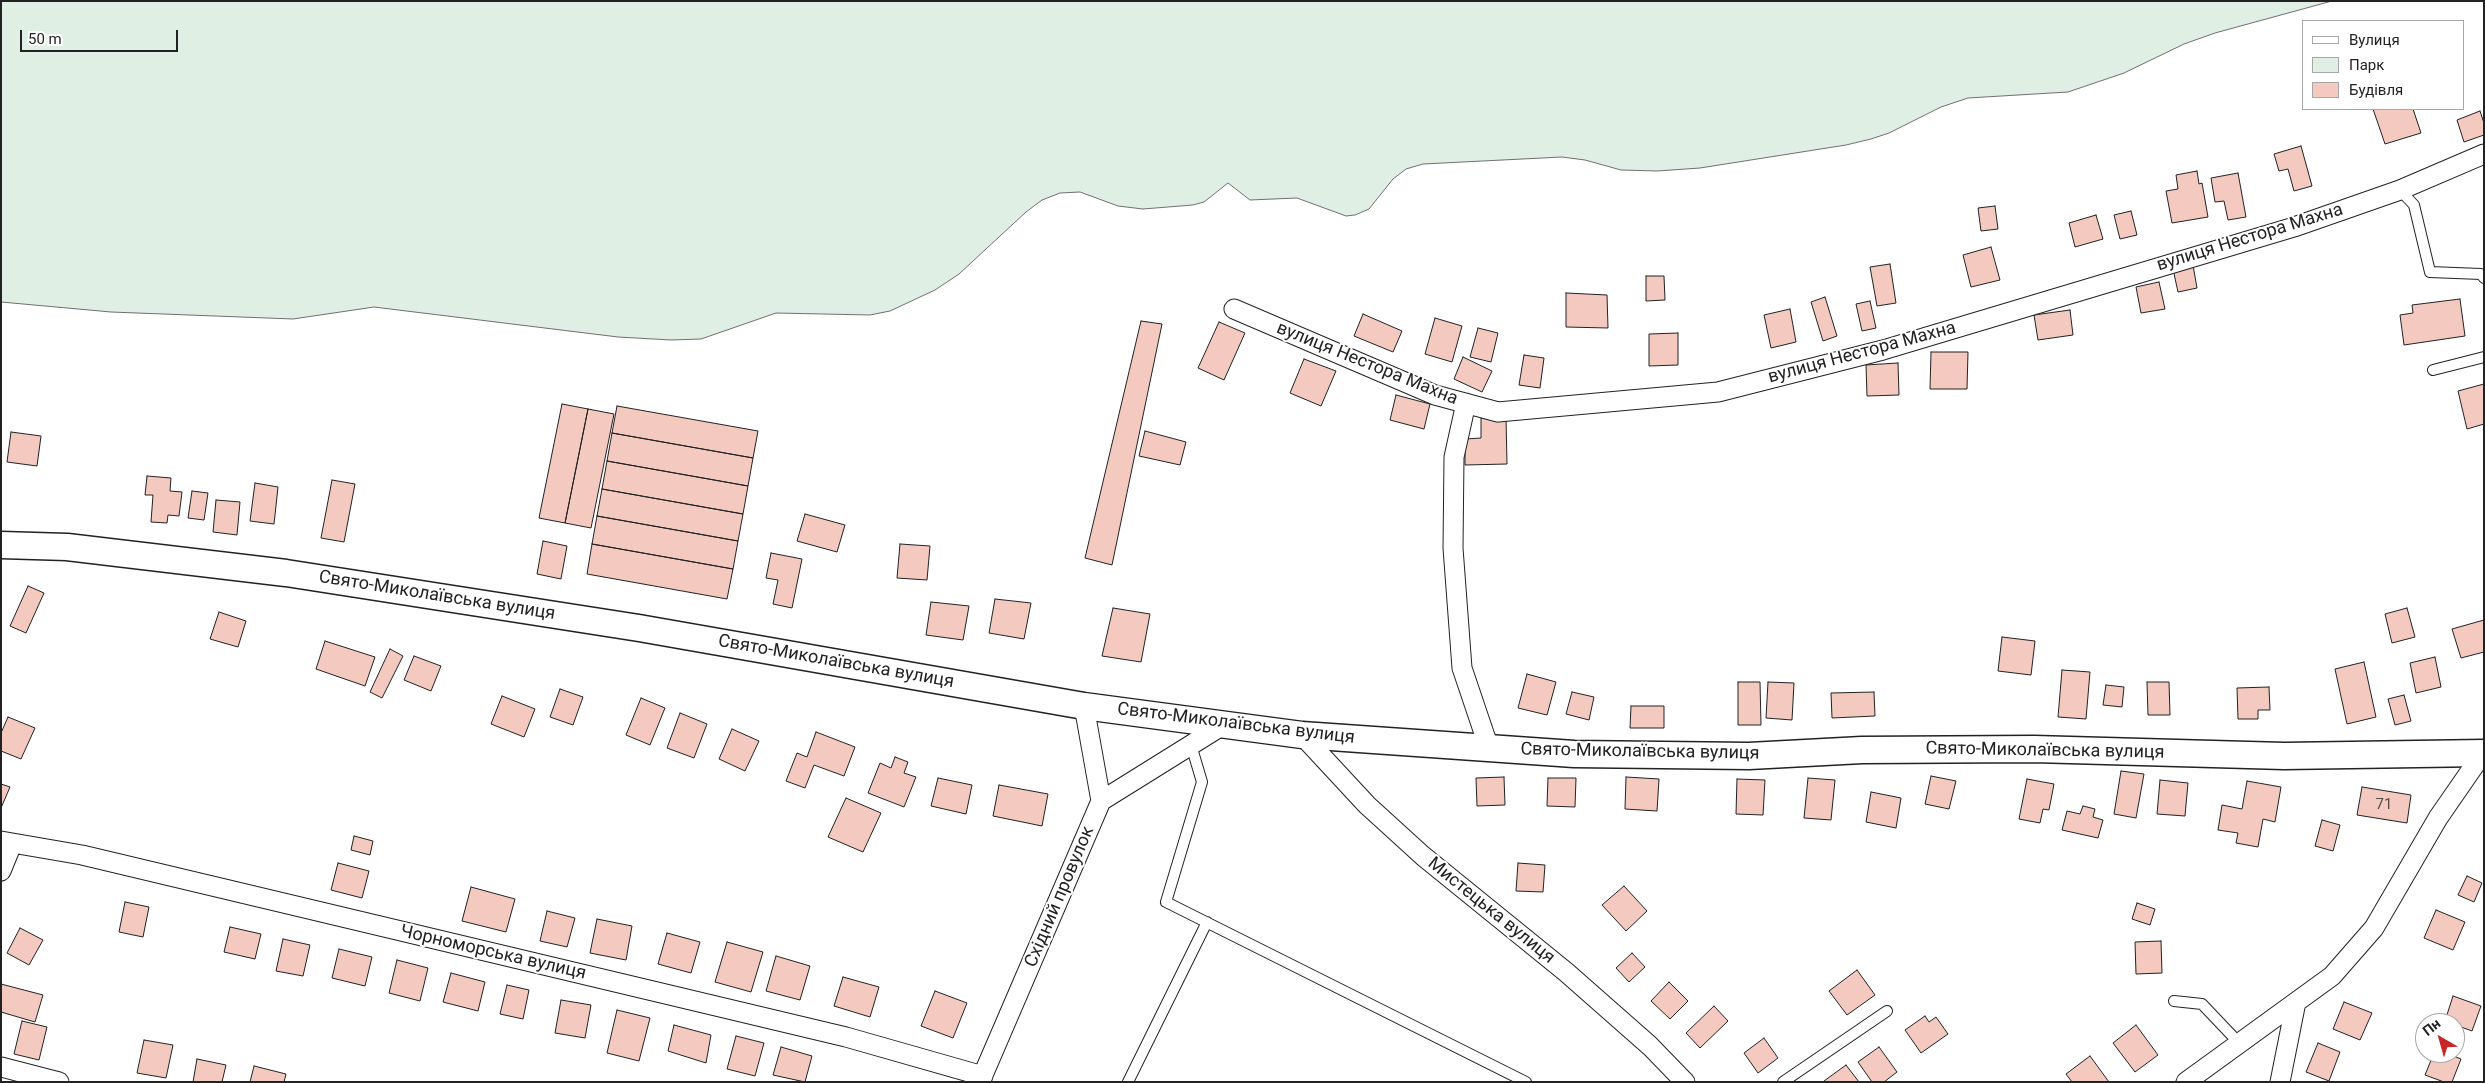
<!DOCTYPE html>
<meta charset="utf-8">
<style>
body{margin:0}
#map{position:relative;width:2485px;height:1083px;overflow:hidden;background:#fff;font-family:Roboto,sans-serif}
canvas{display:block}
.frame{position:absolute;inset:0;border:2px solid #222;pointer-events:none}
.legend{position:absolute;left:2302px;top:20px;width:162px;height:90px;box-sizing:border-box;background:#fff;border:1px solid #a7a7a7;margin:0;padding:6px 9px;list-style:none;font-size:15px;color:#222}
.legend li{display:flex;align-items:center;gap:10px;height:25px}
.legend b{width:25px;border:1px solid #a7a7a7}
.north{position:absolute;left:2415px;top:1013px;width:50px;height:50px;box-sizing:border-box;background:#fff;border:1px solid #a7a7a7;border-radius:50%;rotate:322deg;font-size:14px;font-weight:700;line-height:20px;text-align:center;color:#222}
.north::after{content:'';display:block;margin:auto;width:18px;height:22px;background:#c62828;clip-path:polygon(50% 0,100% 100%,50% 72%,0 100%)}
.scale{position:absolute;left:20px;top:30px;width:158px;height:22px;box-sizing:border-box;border:2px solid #222;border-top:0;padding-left:6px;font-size:15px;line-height:18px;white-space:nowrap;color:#222;-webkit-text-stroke:4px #fff;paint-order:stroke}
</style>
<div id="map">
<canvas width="2485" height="1083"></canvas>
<div class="frame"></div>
<ul class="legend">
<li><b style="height:6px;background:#fff"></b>Вулиця</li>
<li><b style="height:14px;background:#e0efe3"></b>Парк</li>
<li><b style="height:14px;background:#f3c9c0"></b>Будівля</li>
</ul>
<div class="north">Пн</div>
<div class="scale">50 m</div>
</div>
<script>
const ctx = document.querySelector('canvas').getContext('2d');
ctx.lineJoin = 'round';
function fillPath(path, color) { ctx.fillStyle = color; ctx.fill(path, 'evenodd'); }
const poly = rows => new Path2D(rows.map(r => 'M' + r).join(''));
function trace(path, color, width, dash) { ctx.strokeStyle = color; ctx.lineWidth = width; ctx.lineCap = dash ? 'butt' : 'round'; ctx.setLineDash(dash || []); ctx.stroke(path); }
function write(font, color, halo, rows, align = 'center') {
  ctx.font = font + ' Roboto,sans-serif'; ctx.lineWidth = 4; ctx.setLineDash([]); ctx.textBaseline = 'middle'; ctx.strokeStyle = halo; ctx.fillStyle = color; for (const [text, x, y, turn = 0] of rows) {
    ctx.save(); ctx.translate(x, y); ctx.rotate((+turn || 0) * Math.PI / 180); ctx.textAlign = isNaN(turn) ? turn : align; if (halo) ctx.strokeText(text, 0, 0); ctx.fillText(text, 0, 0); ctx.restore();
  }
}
const green = poly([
 [1,1,2332,1,2215,33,2184,44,2124,73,2068,92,1968,98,1941,107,1889,133,1871,139,1846,145,1700,168,1657,171,1621,170,1585,160,1562,157,1423,164,1406,169,1393,179,1369,209,1355,215,1346,216,1297,198,1250,200,1228,183,1204,202,1193,205,1143,209,1118,206,1080,192,1060,193,1042,200,1026,212,959,274,935,290,890,311,870,315,776,313,701,339,671,340,618,337,374,307,293,319,111,312,1,302,1,1]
]);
fillPath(green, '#e0efe3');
trace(green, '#6f6f6f', 1);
const building = poly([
 [2373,109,2413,109,2421,133,2385,144,2373,109],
 [2480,111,2484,123,2484,135,2464,142,2457,120,2480,111],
 [2301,146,2312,186,2294,191,2288,169,2279,171,2274,154,2301,146],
 [2197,171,2199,184,2202,183,2208,217,2172,223,2166,191,2178,189,2176,175,2197,171],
 [2238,173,2246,217,2228,220,2224,201,2215,202,2211,178,2238,173],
 [1995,206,1998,229,1981,231,1978,208,1995,206],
 [2131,211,2137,235,2120,239,2114,215,2131,211],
 [2096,215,2103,239,2075,247,2069,223,2096,215],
 [1991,247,2000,280,1971,287,1963,255,1991,247],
 [1890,264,1896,303,1877,306,1870,267,1890,264],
 [2193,265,2197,288,2178,292,2173,269,2193,265],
 [1646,276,1664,276,1665,300,1646,301,1646,276],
 [2159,282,2165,309,2141,313,2136,287,2159,282],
 [1566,293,1607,295,1608,328,1566,327,1566,293],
 [1825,297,1837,336,1823,341,1811,302,1825,297],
 [2460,299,2465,336,2404,345,2400,315,2413,313,2412,305,2460,299],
 [1870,301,1876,328,1862,331,1856,304,1870,301],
 [1790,309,1796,342,1771,348,1764,315,1790,309],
 [2070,310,2073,335,2038,340,2034,315,2070,310],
 [1363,314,1402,331,1393,352,1354,336,1363,314],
 [1435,318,1462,326,1452,362,1425,354,1435,318],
 [1141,321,1162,324,1112,565,1085,558,1141,321],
 [1219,322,1245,333,1224,380,1198,368,1219,322],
 [1478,328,1498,333,1491,362,1470,357,1478,328],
 [1678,333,1678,365,1649,366,1649,334,1678,333],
 [1931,352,1968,352,1967,389,1930,389,1931,352],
 [1524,355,1544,358,1540,388,1519,385,1524,355],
 [1463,357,1492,371,1482,392,1454,379,1463,357],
 [1304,359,1336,371,1321,406,1290,393,1304,359],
 [1898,363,1899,395,1867,396,1866,365,1898,363],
 [2484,384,2484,424,2467,429,2458,391,2484,384],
 [1396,395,1430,404,1424,429,1390,420,1396,395],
 [562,404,588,409,565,523,539,518,562,404],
 [617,406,758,431,753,458,612,433,617,406],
 [588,409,614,414,591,528,565,523,588,409],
 [1506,417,1507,464,1465,465,1465,439,1481,438,1481,418,1506,417],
 [1145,431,1186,442,1180,465,1139,456,1145,431],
 [11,432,41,436,37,466,7,462,11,432],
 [612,433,753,458,748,486,607,461,612,433],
 [607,461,748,486,743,514,602,489,607,461],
 [147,476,171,478,170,491,182,492,179,516,168,515,167,523,151,522,153,495,145,495,147,476],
 [332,480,355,484,344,542,321,538,332,480],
 [255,483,278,487,274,524,250,521,255,483],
 [602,489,743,514,738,541,597,516,602,489],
 [192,491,208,493,204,520,188,518,192,491],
 [216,500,240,502,237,535,213,532,216,500],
 [805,514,845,525,837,552,797,541,805,514],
 [597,516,738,541,733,569,592,544,597,516],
 [543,541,567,546,561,579,537,574,543,541],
 [592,544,733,569,727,599,587,574,592,544],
 [900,544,930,546,927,580,897,578,900,544],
 [771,553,802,559,792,608,773,604,778,580,766,578,771,553],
 [28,586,44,593,26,633,10,626,28,586],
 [995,599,1031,603,1024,639,989,633,995,599],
 [931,602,969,606,963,640,926,635,931,602],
 [1113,608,1150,614,1141,662,1102,656,1113,608],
 [2407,608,2415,637,2392,643,2385,614,2407,608],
 [219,612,246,621,238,647,210,639,219,612],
 [2484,620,2484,652,2461,658,2452,629,2484,620],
 [2002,637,2035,641,2031,675,1998,671,2002,637],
 [325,641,375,657,365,686,316,669,325,641],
 [390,649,403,656,382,698,370,692,390,649],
 [414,656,441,666,431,691,404,680,414,656],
 [2435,657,2441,687,2416,693,2410,663,2435,657],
 [2364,662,2376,717,2347,724,2335,669,2364,662],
 [2062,670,2090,672,2086,719,2058,717,2062,670],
 [1527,674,1556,682,1547,715,1518,708,1527,674],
 [1738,682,1760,682,1761,725,1738,725,1738,682],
 [1768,682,1794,683,1792,720,1766,718,1768,682],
 [2147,682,2169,682,2170,715,2148,715,2147,682],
 [2106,685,2124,687,2122,707,2103,705,2106,685],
 [2269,687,2270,710,2258,710,2258,719,2238,719,2237,688,2269,687],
 [560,689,583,697,573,725,550,717,560,689],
 [1572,692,1594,697,1589,720,1566,714,1572,692],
 [1874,692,1875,716,1832,718,1831,693,1874,692],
 [2404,695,2411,721,2395,725,2388,699,2404,695],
 [502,696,535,709,524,737,491,724,502,696],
 [641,698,665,708,650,745,626,735,641,698],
 [1631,706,1664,706,1664,728,1630,728,1631,706],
 [680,713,707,724,694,758,667,748,680,713],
 [8,717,35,728,21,759,1,751,1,733,8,717],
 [732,729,759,741,745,771,719,759,732,729],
 [816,732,855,747,844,776,814,765,805,788,786,781,797,753,807,757,816,732],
 [895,757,908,762,904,773,916,777,904,807,868,793,880,763,891,768,895,757],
 [2121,771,2144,774,2136,818,2114,814,2121,771],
 [1931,776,1956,781,1949,809,1925,804,1931,776],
 [1504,777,1505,805,1477,806,1476,778,1504,777],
 [1626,777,1659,779,1657,811,1625,809,1626,777],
 [938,778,972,785,966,814,931,806,938,778],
 [1548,778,1576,778,1575,807,1547,806,1548,778],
 [1808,778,1835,780,1831,820,1804,818,1808,778],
 [1737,779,1765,780,1763,815,1736,814,1737,779],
 [2027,779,2054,784,2049,810,2043,809,2040,823,2019,819,2027,779],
 [2160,780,2188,783,2185,816,2157,814,2160,780],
 [2247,781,2281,787,2275,822,2263,819,2258,847,2236,843,2238,833,2218,830,2222,805,2242,809,2247,781],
 [1,784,10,787,1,808,1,784],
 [999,785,1048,794,1042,826,993,816,999,785],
 [2362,787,2411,795,2407,823,2357,815,2362,787],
 [1871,792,1901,798,1896,828,1866,822,1871,792],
 [846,798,881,813,863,852,828,837,846,798],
 [2083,806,2095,809,2093,817,2103,820,2098,838,2062,830,2067,811,2080,814,2083,806],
 [2322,820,2340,825,2333,851,2315,846,2322,820],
 [354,836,373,841,370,855,351,850,354,836],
 [338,863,369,871,362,898,331,890,338,863],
 [1518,863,1545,865,1543,892,1516,891,1518,863],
 [2467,876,2482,883,2474,902,2458,895,2467,876],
 [1624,886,1647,911,1626,931,1602,905,1624,886],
 [471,887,515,899,506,932,462,921,471,887],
 [125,902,149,907,143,937,119,932,125,902],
 [2137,903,2155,909,2150,925,2132,919,2137,903],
 [2436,910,2465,922,2453,950,2424,938,2436,910],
 [547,911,575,918,567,947,540,941,547,911],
 [597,919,632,926,626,960,590,953,597,919],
 [230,927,261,934,255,959,224,952,230,927],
 [20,928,43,940,29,965,7,953,20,928],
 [667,933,700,942,691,973,658,964,667,933],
 [283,939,310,945,303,976,276,971,283,939],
 [2161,941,2162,973,2136,974,2135,942,2161,941],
 [727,942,763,952,751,992,715,982,727,942],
 [339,949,372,957,365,986,332,978,339,949],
 [1632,953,1645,967,1629,982,1616,968,1632,953],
 [776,956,810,966,800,1000,766,991,776,956],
 [397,960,428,968,420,1001,389,993,397,960],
 [1857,970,1875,995,1847,1015,1829,991,1857,970],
 [451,973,485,982,478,1011,443,1002,451,973],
 [843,977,879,987,870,1017,834,1006,843,977],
 [1669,982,1688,1001,1670,1019,1651,1001,1669,982],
 [1,984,43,995,35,1022,1,1012,1,984],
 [507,985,529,990,523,1019,500,1014,507,985],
 [935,991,967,1003,953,1038,921,1026,935,991],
 [2453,996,2481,1006,2472,1031,2445,1021,2453,996],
 [561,1000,591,1005,585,1038,555,1033,561,1000],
 [2344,1002,2372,1013,2360,1040,2333,1029,2344,1002],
 [1714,1006,1728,1021,1700,1048,1686,1033,1714,1006],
 [617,1010,650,1018,639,1061,607,1053,617,1010],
 [1925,1016,1929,1022,1936,1017,1948,1034,1921,1053,1905,1030,1925,1016],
 [22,1021,47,1027,39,1060,14,1054,22,1021],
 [674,1025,711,1035,706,1063,668,1051,674,1025],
 [2136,1025,2158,1055,2135,1072,2113,1043,2136,1025],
 [736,1036,764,1043,755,1076,727,1069,736,1036],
 [1764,1038,1778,1058,1758,1073,1744,1053,1764,1038],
 [144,1040,173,1045,166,1078,137,1073,144,1040],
 [2318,1043,2340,1052,2329,1081,2306,1072,2318,1043],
 [781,1047,812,1056,805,1082,773,1075,781,1047],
 [1879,1047,1897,1072,1884,1082,1872,1082,1858,1062,1879,1047],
 [2434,1053,2446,1053,2461,1059,2452,1082,2444,1082,2425,1075,2434,1053],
 [2090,1056,2109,1082,2072,1082,2066,1074,2090,1056],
 [197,1059,226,1065,222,1082,193,1082,197,1059],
 [1846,1065,1859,1082,1825,1082,1824,1081,1846,1065],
 [254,1066,286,1074,284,1082,250,1082,254,1066]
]);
fillPath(building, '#f3c9c0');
trace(building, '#222', 1);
const lane = poly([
 [2400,190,2414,205,2430,272,2481,274,2484,278],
 [2433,370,2484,357],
 [1191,745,1202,782,1166,902,1526,1082],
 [2174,1001,2202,1004,2240,1044],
 [1128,1082,1207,922],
 [1783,1082,1887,1011]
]);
const street = poly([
 [1234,309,1435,395,1498,412,1718,392,1883,350,2294,227,2400,190,2484,154],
 [1466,403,1454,457,1453,548,1462,668,1489,748],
 [1302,735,1367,805,1423,856,1566,972,1650,1046,1685,1082],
 [1101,801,1223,725],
 [1,841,82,855,846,1037,983,1076],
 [1,871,12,844],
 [1,1067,59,1082],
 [980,1082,1101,801,1084,706],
 [2186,1082,2332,976,2374,928,2438,818,2483,753],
 [2280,1082,2296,1002]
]);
const secondary = poly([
 [1,545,67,547,286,573,639,628,1084,706,1302,735,1574,754,1749,756,1862,750,2034,749,2284,756,2484,753]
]);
trace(lane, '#222', 12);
trace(street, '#222', 21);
trace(secondary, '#222', 29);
trace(lane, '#fff', 10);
trace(street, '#fff', 19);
trace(secondary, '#fff', 26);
write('15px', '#564c4a', null, [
 ["71",2384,805]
]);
write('18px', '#222', '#fff', [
 ["вулиця Нестора Махна",2250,238,-17],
 ["вулиця Нестора Махна",1862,353,-15],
 ["вулиця Нестора Махна",1367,364,22],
 ["Свято-Миколаївська вулиця",437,596,9],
 ["Свято-Миколаївська вулиця",836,662,10],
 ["Свято-Миколаївська вулиця",1236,724,7],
 ["Свято-Миколаївська вулиця",2045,751,1],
 ["Свято-Миколаївська вулиця",1640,752,1],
 ["Східний провулок",1060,897,-67],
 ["Мистецька вулиця",1491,911,39],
 ["Чорноморська вулиця",493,953,13]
]);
</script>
